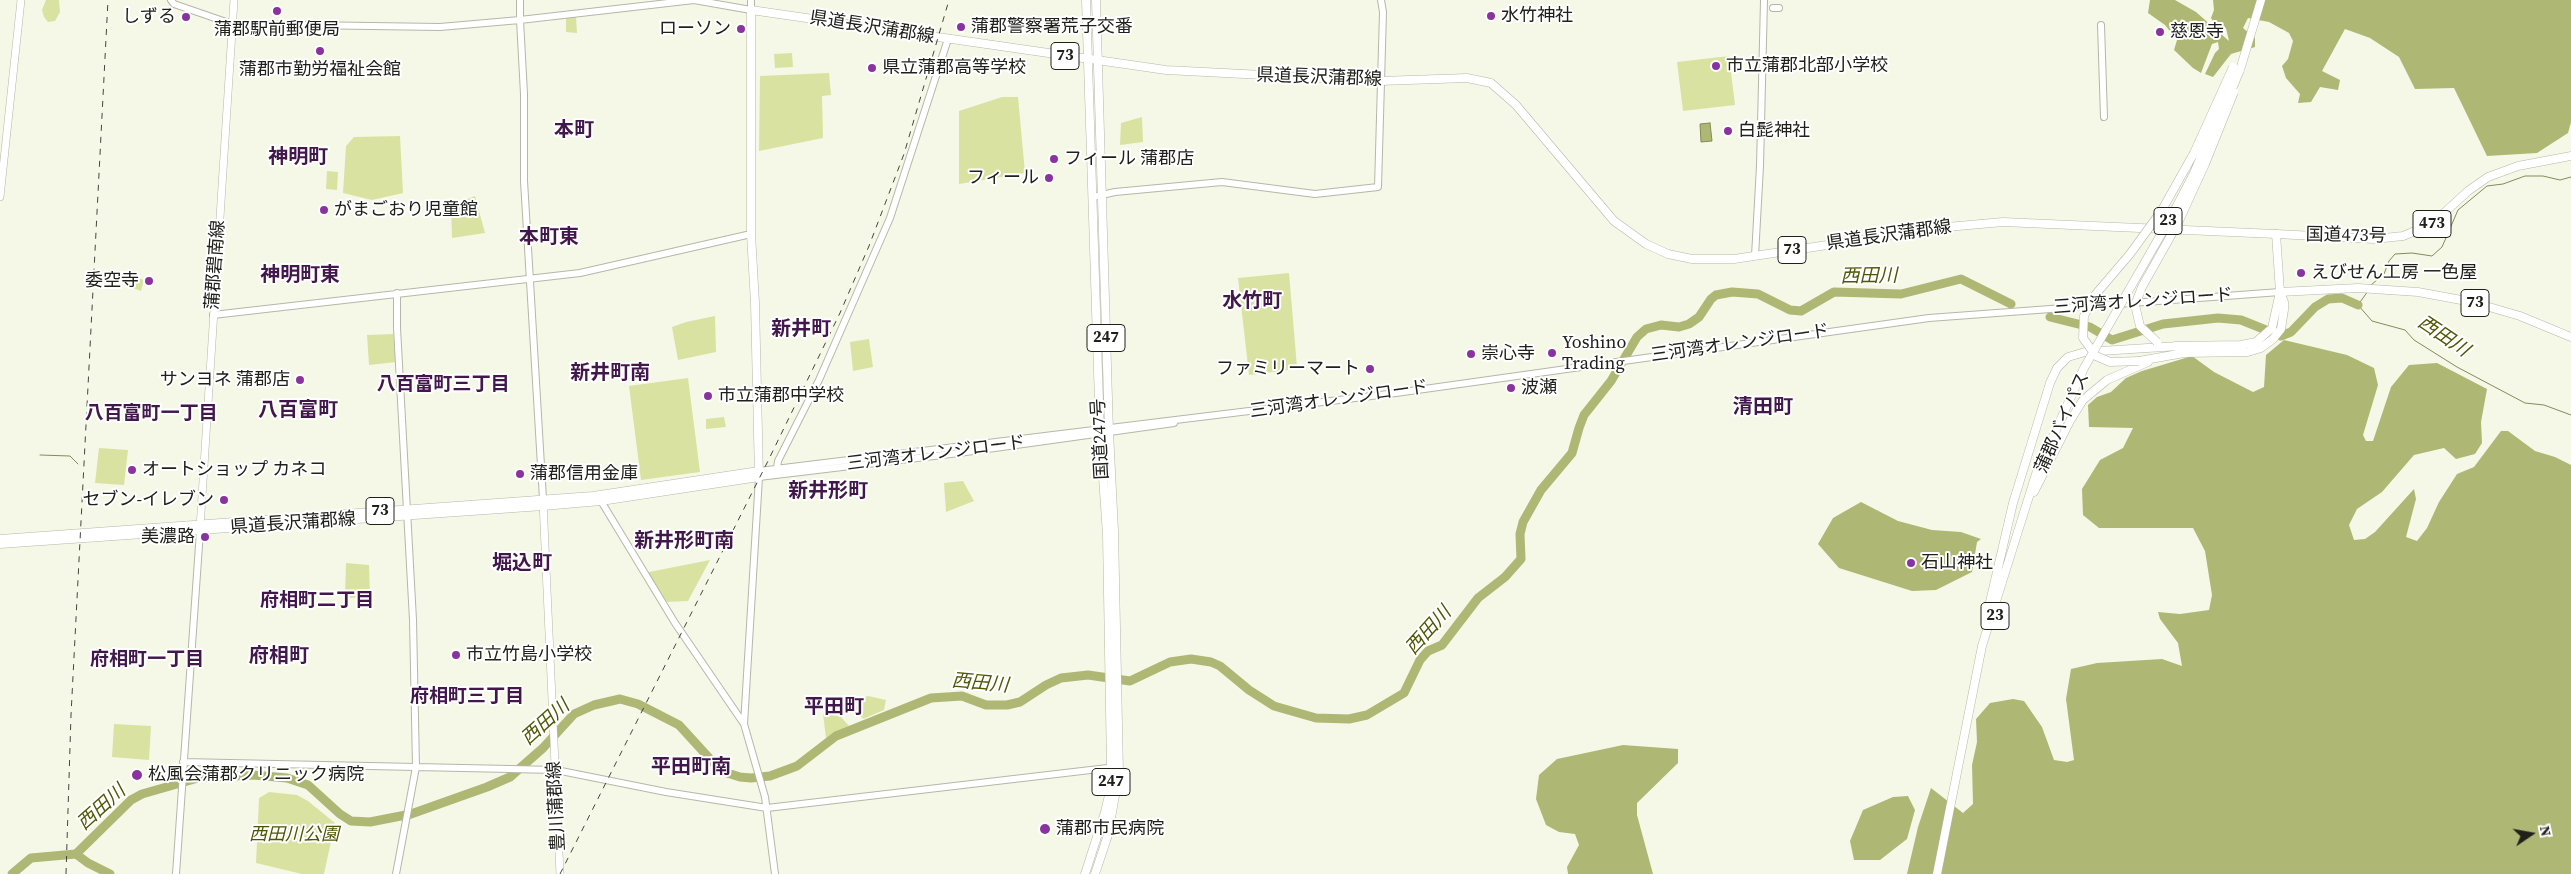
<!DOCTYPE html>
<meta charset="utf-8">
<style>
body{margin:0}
#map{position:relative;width:2571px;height:874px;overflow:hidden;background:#f5f8e7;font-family:"Source Serif 4",serif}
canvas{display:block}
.north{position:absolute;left:2506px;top:809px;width:50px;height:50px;-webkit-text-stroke:4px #fff;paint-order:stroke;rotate:78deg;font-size:14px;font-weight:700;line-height:20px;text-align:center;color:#20211b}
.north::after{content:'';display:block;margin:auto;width:18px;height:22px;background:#20211b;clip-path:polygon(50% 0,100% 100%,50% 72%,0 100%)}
</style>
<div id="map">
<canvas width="2571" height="874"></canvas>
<div class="north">N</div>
</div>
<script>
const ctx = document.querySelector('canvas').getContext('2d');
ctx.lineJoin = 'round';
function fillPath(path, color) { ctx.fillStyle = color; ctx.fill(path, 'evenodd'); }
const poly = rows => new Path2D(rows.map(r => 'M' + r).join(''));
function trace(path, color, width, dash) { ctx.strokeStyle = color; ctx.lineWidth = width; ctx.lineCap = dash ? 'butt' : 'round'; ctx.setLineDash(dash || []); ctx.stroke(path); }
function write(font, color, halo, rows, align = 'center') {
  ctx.font = font + ' "Source Serif 4","Noto Sans JP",serif'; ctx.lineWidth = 4; ctx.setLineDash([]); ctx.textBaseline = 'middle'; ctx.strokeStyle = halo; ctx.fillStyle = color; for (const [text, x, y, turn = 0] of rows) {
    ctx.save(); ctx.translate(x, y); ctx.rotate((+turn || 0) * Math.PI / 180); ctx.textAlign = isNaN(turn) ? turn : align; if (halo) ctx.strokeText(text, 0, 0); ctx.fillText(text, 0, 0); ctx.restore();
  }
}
fillPath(poly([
 [46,0,59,0,60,12,55,21,48,22,44,17,42,10],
 [576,16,577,33,566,32,566,18],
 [792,53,793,67,775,68,774,54],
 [1729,56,1735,105,1683,111,1677,62],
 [829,73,831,95,822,96,823,138,759,151,760,76],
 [1002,97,1018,97,1025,173,959,184,959,111],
 [1142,117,1143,142,1120,145,1121,123],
 [400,136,403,193,372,200,343,193,346,146,354,137],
 [327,171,338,172,337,190,326,189],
 [475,196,485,233,452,238,451,205],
 [1289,273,1297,367,1296,369,1249,375,1238,278],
 [127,274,144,280,141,291,125,285],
 [715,316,716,352,678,360,672,327,686,322],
 [393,334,396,362,369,365,367,335],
 [869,339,873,367,853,371,850,342],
 [688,378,700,472,641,480,629,386],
 [724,417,726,427,706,429,706,419],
 [99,448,128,450,124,485,95,483],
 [963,481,974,501,946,512,944,483],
 [710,560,688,601,667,602,648,574,649,572],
 [346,563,369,565,370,597,347,598,345,596],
 [868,696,886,700,884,710,863,719,855,708,861,698],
 [823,714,840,716,849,726,826,738],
 [114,724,151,726,149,760,112,757],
 [269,792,297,795,308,801,335,823,324,874,302,874,256,863,259,798]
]), '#dae2a2');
fillPath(poly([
 [2150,0,2175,0,2196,12,2229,41,2226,28,2216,26,2211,18,2214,10,2213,0,2571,0,2571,122,2568,133,2537,153,2487,156,2454,88,2415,89,2399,57,2370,38,2345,29,2322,71,2340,80,2338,90,2320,87,2311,102,2298,103,2300,94,2286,78,2282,66,2288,59,2293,41,2289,33,2269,22,2248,18,2243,28,2255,38,2255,47,2231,54,2213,77,2205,74,2215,53,2219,49,2218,42,2212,44,2201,73,2193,68,2174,50,2177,40,2165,25,2148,13],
 [2284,340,2347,355,2374,368,2378,385,2363,435,2366,441,2373,441,2391,387,2409,365,2437,363,2487,389,2481,422,2482,443,2475,454,2456,459,2444,448,2414,455,2382,492,2357,509,2349,525,2354,540,2365,539,2375,532,2414,489,2416,499,2406,537,2417,541,2427,528,2439,502,2457,474,2474,467,2501,431,2508,431,2535,451,2555,457,2571,465,2571,874,1907,874,1918,827,1931,788,1963,813,1973,804,1972,765,1977,742,1976,719,1990,703,2013,699,2024,701,2042,727,2054,760,2067,762,2074,760,2066,699,2071,669,2097,663,2162,659,2182,666,2178,643,2160,619,2158,612,2180,614,2209,610,2212,595,2205,551,2193,528,2099,528,2083,515,2082,489,2100,460,2123,448,2133,428,2089,427,2088,405,2097,397,2111,392,2126,378,2142,371,2192,356,2214,372,2253,392,2264,387,2266,355],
 [1861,502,1898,521,1932,530,1961,532,1981,539,1977,542,1972,572,1936,590,1912,591,1839,568,1818,544,1833,518],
 [1623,745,1678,749,1678,763,1637,803,1637,815,1653,874,1568,874,1567,867,1579,845,1575,834,1559,832,1546,825,1536,799,1539,775,1557,759],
 [1908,796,1915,810,1907,839,1880,860,1854,860,1850,841,1863,810,1893,797]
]), '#afb774');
const water = poly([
 [1710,123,1712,141,1701,142,1700,124,1710,123]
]);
fillPath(water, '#afb774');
trace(water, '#848a59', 1);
trace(poly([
 [2371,285,2384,274,2389,261,2395,254,2412,253,2432,256,2442,247,2458,210,2487,186,2503,184,2525,176,2543,176,2560,180,2571,177],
 [2368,291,2358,305,2372,321,2405,330,2414,340,2457,367,2525,403,2544,405,2571,415],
 [40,455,70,456,78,464]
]), '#848a59', 1);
trace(poly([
 [2050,317,2090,327,2112,340,2163,324,2218,318,2241,320,2281,336,2291,332,2315,307,2328,299,2342,298,2358,305],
 [76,854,88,863,110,874],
 [12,874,31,858,76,854,131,800,142,794,198,778,253,775,287,778,308,785,340,814,351,821,370,822,411,814,487,787,510,777,543,748,574,714,594,705,620,699,638,704,679,725,721,771,740,777,751,778,770,776,797,766,836,736,931,698,962,696,986,705,1007,705,1020,702,1046,685,1061,678,1088,675,1130,681,1170,662,1191,659,1211,662,1220,666,1249,690,1274,706,1316,718,1349,719,1367,715,1404,693,1420,660,1428,651,1442,645,1478,598,1505,577,1521,559,1520,534,1523,522,1541,490,1572,453,1579,428,1584,415,1611,381,1637,337,1646,329,1661,325,1679,327,1689,324,1699,317,1711,299,1716,295,1732,292,1758,294,1790,310,1801,311,1834,292,1901,294,1961,279,2011,304]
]), '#afb774', 9);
const tertiary = poly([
 [171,0,174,4,232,24,440,27,520,20,520,0],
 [1773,8,1779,8],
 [2101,25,2104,117],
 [1093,197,1115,192,1222,182,1315,194,1378,187,1383,12,1381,0],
 [1755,256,1760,166,1764,0],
 [213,315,580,273,751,234],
 [777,468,778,461,819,380,890,218,948,39],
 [759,471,1396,393,1929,318,2280,292],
 [543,499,524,181,524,94,520,20,694,0,751,10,751,0],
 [601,501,675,623,744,724,765,797,775,874],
 [744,724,759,477,959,453,1174,423],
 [183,762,556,770,666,792,767,808,1116,767],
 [176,874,200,531],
 [396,874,416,767,413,620,397,328,397,293]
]);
const secondary = poly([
 [0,197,21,0],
 [543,502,560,874],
 [200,528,234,0]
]);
const primary = poly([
 [2280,292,2358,288,2418,292,2472,302,2520,316,2571,337],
 [0,539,593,496,759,471],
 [0,544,543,506,601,501,759,477,755,303,751,234,751,10,1166,70,1380,81,1467,78,1491,83,1516,105,1614,221,1646,244,1668,254,1692,259,1734,259,1947,227,2003,222,2276,234]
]);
const trunk = poly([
 [2240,70,2261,0],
 [2175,346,2241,345,2256,342,2272,328,2280,292],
 [2139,361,2184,353,2248,352,2261,348,2273,339,2281,329,2284,310,2284,302,2280,292,2276,234,2374,239,2403,236,2432,224,2468,191,2488,177,2518,166,2571,156],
 [2034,492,2070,421,2083,400,2107,380,2148,362],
 [1990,602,2013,503,2050,383,2057,368,2068,357,2085,352,2179,346],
 [1085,874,1105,812,1110,791,1111,767,1107,535,1100,433,1086,0],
 [1095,874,1108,835,1119,773,1114,531,1109,432,1096,0],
 [1937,874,1982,646,2036,474,2084,368]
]);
trace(tertiary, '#b5b7a8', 8);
trace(secondary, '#b5b7a8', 8);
trace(primary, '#b5b7a8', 9);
trace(trunk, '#b5b7a8', 9);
trace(tertiary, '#fff', 6);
trace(secondary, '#fff', 7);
trace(primary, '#fff', 8);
trace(trunk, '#fff', 8);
trace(poly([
 [66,874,71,715,108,0],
 [560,874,768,461,840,313,869,246,904,154,949,0]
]), '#44453d', 1, [6, 6]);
const trunkBridge = poly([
 [2229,96,2240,70],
 [2157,342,2140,326,2135,305,2142,287,2178,223,2205,164,2234,92],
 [2139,361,2110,362,2096,356,2083,338,2084,316,2095,295,2130,254,2162,210,2194,153,2233,67],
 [2084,368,2171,217,2194,173,2229,91]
]);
trace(trunkBridge, '#b5b7a8', 9, []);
trace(trunkBridge, '#fff', 8);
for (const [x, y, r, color] of [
 [277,11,5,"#8a33a0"],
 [1491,16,5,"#8a33a0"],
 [186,17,5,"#8a33a0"],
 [961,27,5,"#8a33a0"],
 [741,29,5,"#8a33a0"],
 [2160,32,5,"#8a33a0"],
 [320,51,5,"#8a33a0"],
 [1716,66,5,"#8a33a0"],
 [872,68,5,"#8a33a0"],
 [1728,131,5,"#8a33a0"],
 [1054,159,5,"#8a33a0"],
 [1049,178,5,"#8a33a0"],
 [324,210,5,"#8a33a0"],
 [2301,273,5,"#8a33a0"],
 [149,281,5,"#8a33a0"],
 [1552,353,5,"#8a33a0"],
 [1471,354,5,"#8a33a0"],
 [1370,369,5,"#8a33a0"],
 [300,380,5,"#8a33a0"],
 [1511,388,5,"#8a33a0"],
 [708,396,5,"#8a33a0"],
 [132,470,5,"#8a33a0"],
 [520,474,5,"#8a33a0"],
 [224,500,5,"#8a33a0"],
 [205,537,5,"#8a33a0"],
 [1911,563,5,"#8a33a0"],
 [456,655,5,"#8a33a0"],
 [137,775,6,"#8a33a0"],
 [1045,829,6,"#8a33a0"]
]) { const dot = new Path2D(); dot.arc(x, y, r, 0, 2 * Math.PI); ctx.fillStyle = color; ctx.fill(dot); trace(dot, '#fff', 2); }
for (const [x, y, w] of [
 [1065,56,28],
 [2168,221,28],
 [2432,224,38],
 [1792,250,28],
 [2475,303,28],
 [1106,338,38],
 [380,511,28],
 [1995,616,28],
 [1111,782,38]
]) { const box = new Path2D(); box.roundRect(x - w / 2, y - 13.5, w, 27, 4); ctx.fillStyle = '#fff'; ctx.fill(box); trace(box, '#20211b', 1); }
write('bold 16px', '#20211b', null, [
 ["73",1065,56],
 ["23",2168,221],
 ["473",2432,224],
 ["73",1792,250],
 ["73",2475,303],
 ["247",1106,338],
 ["73",380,511],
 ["23",1995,616],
 ["247",1111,782]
]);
write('18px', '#20211b', '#fff', [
 ["水竹神社",1501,16],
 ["しずる",176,17,"right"],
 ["蒲郡警察署荒子交番",971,27],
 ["ローソン",731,29,"right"],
 ["蒲郡駅前郵便局",277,30,"center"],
 ["慈恩寺",2170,32],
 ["市立蒲郡北部小学校",1726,66],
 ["県立蒲郡高等学校",882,68],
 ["蒲郡市勤労福祉会館",320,70,"center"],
 ["白髭神社",1738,131],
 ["フィール 蒲郡店",1064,159],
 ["フィール",1039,178,"right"],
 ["がまごおり児童館",334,210],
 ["えびせん工房 一色屋",2311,273],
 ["委空寺",139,281,"right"],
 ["Yoshino",1562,343],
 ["Trading",1562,364],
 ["崇心寺",1481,354],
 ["ファミリーマート",1360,369,"right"],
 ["サンヨネ 蒲郡店",290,380,"right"],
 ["波瀬",1521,388],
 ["市立蒲郡中学校",718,396],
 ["オートショップ カネコ",142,470],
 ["蒲郡信用金庫",530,474],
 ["セブン-イレブン",214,500,"right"],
 ["美濃路",195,537,"right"],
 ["石山神社",1921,563],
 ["市立竹島小学校",466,655],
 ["松風会蒲郡クリニック病院",148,775],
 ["蒲郡市民病院",1056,829]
], 'left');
write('18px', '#20211b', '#fff', [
 ["県道長沢蒲郡線",872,28,9],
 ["県道長沢蒲郡線",1319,78,2],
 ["県道長沢蒲郡線",1889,236,-8],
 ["国道473号",2346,236,1],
 ["蒲郡碧南線",216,265,-86],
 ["三河湾オレンジロード",2143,302,-4],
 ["三河湾オレンジロード",1740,344,-8],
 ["三河湾オレンジロード",1339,400,-8],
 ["蒲郡バイパス",2063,423,-66],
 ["国道247号",1101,439,-93],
 ["三河湾オレンジロード",936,454,-7],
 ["県道長沢蒲郡線",293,524,-4],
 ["豊川蒲郡線",557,806,-93]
]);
write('italic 18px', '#505503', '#fff', [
 ["西田川公園",294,835]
]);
write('italic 19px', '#515705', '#fff', [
 ["西田川",1869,277,-1],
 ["西田川",2443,337,34],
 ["西田川",1429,631,-48],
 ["西田川",980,684,5],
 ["西田川",546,723,-42],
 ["西田川",102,808,-42]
]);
write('bold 19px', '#42184c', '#fff', [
 ["八百富町三丁目",443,385],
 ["八百富町一丁目",151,414],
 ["府相町二丁目",317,601],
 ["府相町一丁目",147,660],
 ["府相町三丁目",467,697]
]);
write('bold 20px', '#42184c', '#fff', [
 ["本町",574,131],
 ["神明町",298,158],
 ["本町東",549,238],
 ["神明町東",300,276],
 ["水竹町",1252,302],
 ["新井町",801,330],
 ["新井町南",610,374],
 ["清田町",1763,408],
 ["八百富町",298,411],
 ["新井形町",828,492],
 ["新井形町南",684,542],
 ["堀込町",522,564],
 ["府相町",279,657],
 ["平田町",834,708],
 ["平田町南",691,768]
]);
</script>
